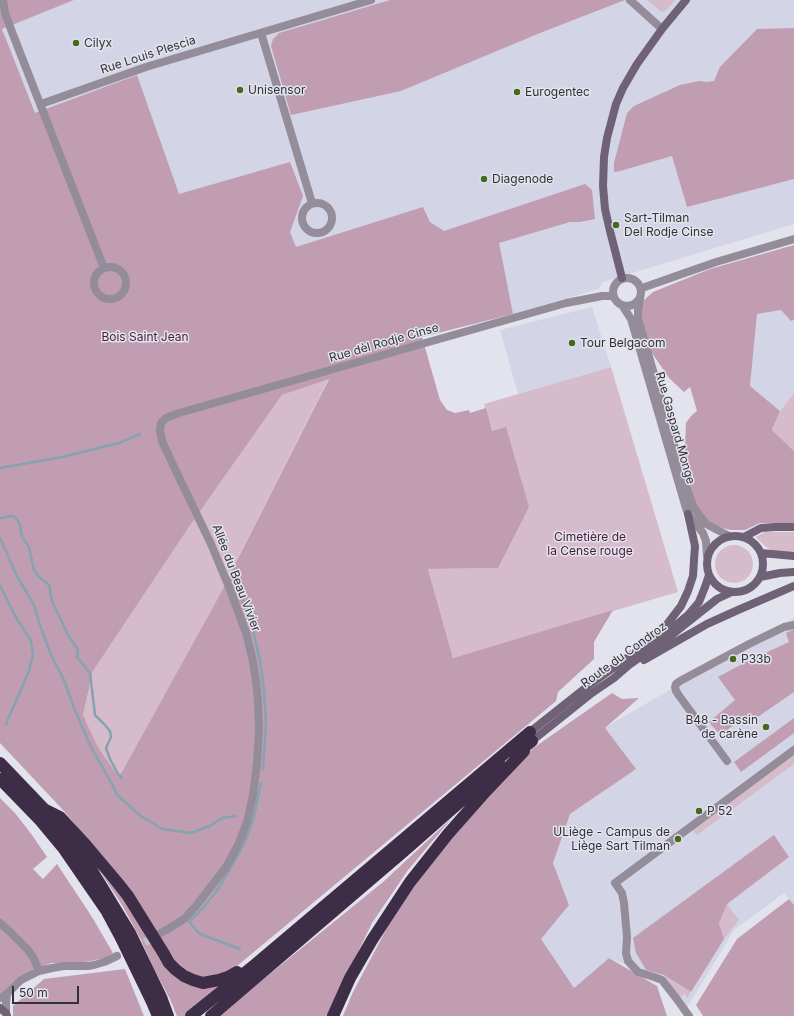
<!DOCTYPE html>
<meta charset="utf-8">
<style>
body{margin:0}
#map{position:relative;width:794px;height:1016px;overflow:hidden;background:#e3e3ee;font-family:Inter,sans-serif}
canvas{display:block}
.scale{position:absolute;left:12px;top:986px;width:67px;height:18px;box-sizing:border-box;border:2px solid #323236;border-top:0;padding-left:5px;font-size:12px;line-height:14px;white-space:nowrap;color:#323236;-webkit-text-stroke:3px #e3e3ee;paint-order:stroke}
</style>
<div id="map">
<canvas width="794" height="1016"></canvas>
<div class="scale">50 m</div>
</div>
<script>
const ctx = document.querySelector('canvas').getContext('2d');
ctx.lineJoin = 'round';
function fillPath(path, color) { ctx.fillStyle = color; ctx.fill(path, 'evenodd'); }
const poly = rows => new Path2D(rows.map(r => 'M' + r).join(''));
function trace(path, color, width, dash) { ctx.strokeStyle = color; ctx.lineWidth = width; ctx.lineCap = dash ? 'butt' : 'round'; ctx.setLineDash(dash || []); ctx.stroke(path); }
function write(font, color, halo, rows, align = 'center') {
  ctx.font = font + ' Inter,sans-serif'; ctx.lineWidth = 3; ctx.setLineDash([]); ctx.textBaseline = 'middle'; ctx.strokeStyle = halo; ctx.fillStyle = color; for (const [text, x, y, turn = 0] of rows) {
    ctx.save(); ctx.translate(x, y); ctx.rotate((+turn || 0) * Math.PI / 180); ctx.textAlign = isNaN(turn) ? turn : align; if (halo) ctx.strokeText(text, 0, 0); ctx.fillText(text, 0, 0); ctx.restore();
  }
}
fillPath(poly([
 [0,0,14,24,74,0,794,0,794,224,603,282,598,289,513,314,512,310,46,435],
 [592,307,611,367,518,394,500,330],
 [781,310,791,321,794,320,794,393,780,411,750,386,757,314],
 [794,618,794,905,784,893,734,930,685,1011,662,980,634,968,609,958,574,988,536,932,569,905,553,863,570,814,635,769,604,728]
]), '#d3d4e6');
fillPath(poly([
 [647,0,675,0,664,12,660,11],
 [611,367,678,592,453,658,428,569,498,568,506,428,492,431,484,404],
 [329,378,218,598,119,777,98,747,83,715,93,671,189,527,282,395],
 [794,393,794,451,772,430,780,411],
 [765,532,794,532,794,553,782,554,771,550,765,546,756,537],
 '715 564a19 19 0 1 1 38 0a19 19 0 1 1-38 0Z',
 [793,755,794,756,794,764,697,835,692,829],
 [727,904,739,920,724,939,719,923],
 [664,975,691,992,687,998,685,994,678,999]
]), '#d6bbca');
fillPath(poly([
 [0,0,74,0,2,29,35,113,137,75,179,194,290,162,303,196,290,232,296,247,423,207,430,222,444,231,585,184,592,190,595,219,580,222,570,222,499,243,513,314,422,337,440,400,447,410,455,413,469,410,470,413,486,408,492,431,506,427,529,507,498,568,428,569,453,658,613,610,594,642,594,659,558,692,556,701,231,971,216,977,198,977,181,968,173,960,127,886,63,810,0,743],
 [329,379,218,598,119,777,98,747,83,715,93,671,189,527,282,395],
 [390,0,625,0,540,33,401,91,291,115,271,46,273,39,279,33],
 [794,28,794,179,687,207,672,156,620,171,614,172,614,163,627,113,634,106,680,85,699,81,707,82,714,81,720,67,757,29],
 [794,245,794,320,791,321,781,310,757,314,750,386,780,411,772,430,794,451,794,523,760,523,745,530,731,530,718,527,707,521,696,506,684,469,686,423,691,416,697,411,690,387,684,392,669,378,650,350,640,309,644,300,653,292,710,269],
 [794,629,794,692,746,725,741,720,720,735,709,722,735,700,718,677,746,662,789,642,786,633],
 [612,693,622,699,639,698,605,728,636,769,570,814,553,863,569,905,541,939,574,988,609,958,657,986,667,1016,343,1016,353,992,386,930,417,882,493,786,532,749],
 [794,718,794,733,741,772,734,762],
 [0,798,15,813,32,835,47,857,33,869,43,879,57,864,92,917,113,953,104,958,81,963,51,963,34,970,0,996],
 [452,818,408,870,372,923,327,1016,218,1016,383,882],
 [774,835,789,857,727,904,719,923,724,939,691,992,664,975,646,970,636,953,633,938],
 [101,873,127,901,171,970,228,982,186,1016,177,1016,170,999,155,971,140,938,122,905],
 [789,899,794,905,794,1016,703,1016,696,1005,737,939],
 [125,969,144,1016,13,1016,13,1006,44,979]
]), '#c19db2');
trace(poly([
 [0,468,62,457,119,443,140,434],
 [0,518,1,518,11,516,15,517,17,519,20,525,22,537,29,547,34,570,39,577,49,585,52,601,68,635,78,650,77,657,90,673,95,715,104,724,110,731,111,737,106,748,110,759,118,774,122,778],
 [0,538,17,576,34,605,40,625,51,655,64,680,74,708,91,747,112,784,117,795,142,817,153,823,162,829,191,833,210,826,222,818,236,816],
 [0,585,14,614,31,641,33,655,29,671,6,724],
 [243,601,253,630,260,661,264,690,266,724,263,770],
 [240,949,200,934,189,922,202,909,216,892,230,869,244,844,254,817,261,783]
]), '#85a3b0', 2.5);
trace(poly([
 [134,948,157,936]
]), '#c0c0c9', 8, [8, 4]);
trace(poly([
 [3,0,5,13,12,32,104,268],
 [630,0,662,29],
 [261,33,312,203],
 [41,104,146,67,371,0],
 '302 218a15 15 0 1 1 30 0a15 15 0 1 1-30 0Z',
 '94 283a16 16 0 1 1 32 0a16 16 0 1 1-32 0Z',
 '613 292a14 14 0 1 1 28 0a14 14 0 1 1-28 0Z',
 [642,288,716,262,794,239],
 [640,299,638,310,638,318,686,486,694,508,706,524,729,536],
 [622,305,631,319,685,505,688,514,703,533,706,541,707,556],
 [727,761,680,697,676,691,675,687,676,684,680,681,749,644,784,627,794,625],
 [0,923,9,931,28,950,34,959,39,971],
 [159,934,168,929,184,919,196,906,226,867,238,845,247,822,253,795,257,764,259,731,258,701,256,680,252,657,246,633,229,587,211,544,175,469,162,441,160,430,161,423,166,418,179,413,566,303,602,296,613,296],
 [0,998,7,994,21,980,39,971,52,968,64,966,88,966,94,965,104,962,117,956],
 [6,1013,6,1003,7,994],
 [689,1016,676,998,662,980,654,977,638,972,628,961,626,953,627,937,624,903,622,893,615,883,794,750]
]), '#958c9a', 8);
trace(poly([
 [622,278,610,231,605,209,603,186,604,157,607,138,616,104,623,88,637,64,662,29,686,0],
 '707 564a28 28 0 1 1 56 0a28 28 0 1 1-56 0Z',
 [744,537,761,528,775,527,794,527],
 [761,553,794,556],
 [760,577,780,573,794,572],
 [653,638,668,623,681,606,688,591,693,576,694,560,695,546,688,514],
 [644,660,707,624,738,610,794,586],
 [530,732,588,686,645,645,664,635,688,615,699,602,705,587,709,575],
 [532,741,592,693,614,678,629,665,669,637,717,599,732,592],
 [0,1008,6,1013,7,1016]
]), '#6f6276', 8);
trace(poly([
 [515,754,532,741],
 [0,763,44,809,71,843,91,869,130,933,161,997,168,1016],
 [0,779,39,819,64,849,106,910,121,938,152,1002,158,1016],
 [44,809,60,817,85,844,117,882,128,896,164,954,169,963,176,970,184,976,193,980,203,983,219,980,228,977,237,972],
 [191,1016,251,968,530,732],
 [211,1016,403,852,501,766],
 [333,1016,350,978,372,940,410,882,448,834,486,791,524,751]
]), '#3e2d47', 12);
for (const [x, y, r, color] of [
 [76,43,4,"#47681f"],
 [240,90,4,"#47681f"],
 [517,92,4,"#47681f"],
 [484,179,4,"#47681f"],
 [616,225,4,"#47681f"],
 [572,343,4,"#47681f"],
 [733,659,4,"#47681f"],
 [766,727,4,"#47681f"],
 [699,811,4,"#47681f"],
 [678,839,4,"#47681f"]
]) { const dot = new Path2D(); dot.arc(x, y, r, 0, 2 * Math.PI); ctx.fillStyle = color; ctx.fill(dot); trace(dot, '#e3e3ee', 1.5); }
write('12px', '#323236', '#e3e3ee', [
 ["Cilyx",84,43],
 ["Unisensor",248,90],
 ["Eurogentec",525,92],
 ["Diagenode",492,179],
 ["Sart-Tilman",624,218],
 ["Del Rodje Cinse",624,232],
 ["Tour Belgacom",580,343],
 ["P33b",741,659],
 ["B48 - Bassin",758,720,"right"],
 ["de carène",758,734,"right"],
 ["P 52",707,811],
 ["ULiège - Campus de",670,832,"right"],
 ["Liège Sart Tilman",670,846,"right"]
], 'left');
write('12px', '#323236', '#e3e3ee', [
 ["Rue Louis Plescia",148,55,-18],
 ["Rue dèl Rodje Cinse",384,343,-16],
 ["Rue Gaspard Monge",675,428,74],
 ["Allée du Beau Vivier",236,578,69],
 ["Route du Condroz",624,655,-36]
]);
write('12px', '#471a37', '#e3e3ee', [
 ["Bois Saint Jean",145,337],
 ["Cimetière de",590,537],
 ["la Cense rouge",590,551]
]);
</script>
